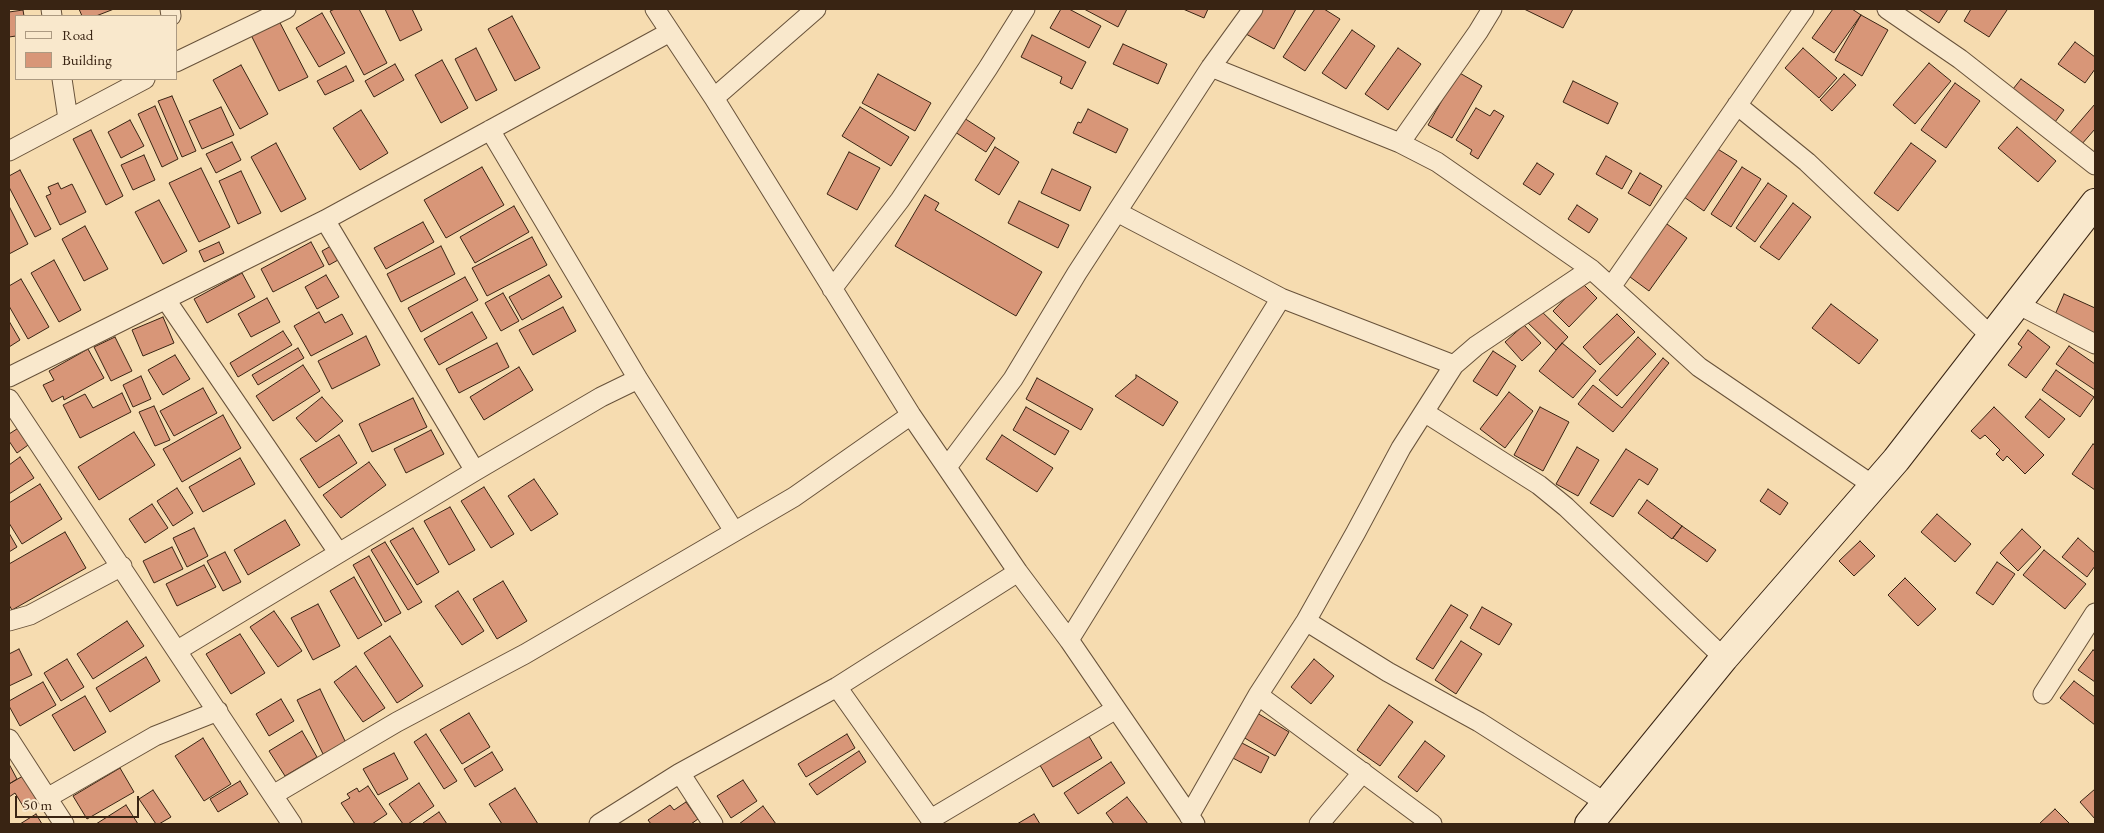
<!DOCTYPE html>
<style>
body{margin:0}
#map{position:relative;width:2104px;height:833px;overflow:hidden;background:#f6dcb0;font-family:"EB Garamond",serif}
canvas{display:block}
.frame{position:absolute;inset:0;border:10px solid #392413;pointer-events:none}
.legend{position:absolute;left:15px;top:15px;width:162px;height:65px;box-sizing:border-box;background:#f9e8cc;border:1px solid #ac9a82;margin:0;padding:6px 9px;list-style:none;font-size:15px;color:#392413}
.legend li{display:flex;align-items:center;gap:10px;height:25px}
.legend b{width:25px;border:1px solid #ac9a82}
.scale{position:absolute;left:15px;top:796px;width:124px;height:22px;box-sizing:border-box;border:2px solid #392413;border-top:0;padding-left:6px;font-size:15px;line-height:18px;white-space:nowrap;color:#392413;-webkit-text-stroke:4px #f9e8cc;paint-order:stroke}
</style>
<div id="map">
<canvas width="2104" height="833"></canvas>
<div class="frame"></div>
<ul class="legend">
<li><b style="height:6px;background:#f9e8cc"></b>Road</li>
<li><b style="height:14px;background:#d89678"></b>Building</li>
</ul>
<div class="scale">50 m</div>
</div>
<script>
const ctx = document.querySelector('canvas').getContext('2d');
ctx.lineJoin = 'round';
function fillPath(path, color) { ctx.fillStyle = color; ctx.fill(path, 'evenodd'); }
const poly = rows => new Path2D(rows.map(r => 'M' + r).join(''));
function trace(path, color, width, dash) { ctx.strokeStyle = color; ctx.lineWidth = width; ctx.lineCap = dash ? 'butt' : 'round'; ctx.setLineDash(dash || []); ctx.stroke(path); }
const building = poly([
 [79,9,114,9,96,16,82,16,79,9],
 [335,9,359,9,387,63,364,75,330,11,335,9],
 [385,9,412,9,422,30,400,41,385,9],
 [1061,9,1069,9,1101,26,1089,48,1050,28,1061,9],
 [1084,9,1127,9,1118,27,1084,9],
 [1183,9,1208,9,1204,18,1183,9],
 [1260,9,1296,9,1274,49,1246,34,1260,9],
 [1315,9,1324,9,1340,19,1305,71,1283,57,1315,9],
 [1524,9,1573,9,1563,28,1524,9],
 [1833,9,1852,9,1861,15,1834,53,1812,38,1833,9],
 [1918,9,1948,9,1939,23,1918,9],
 [1971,9,2006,9,2007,10,1989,37,1964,21,1971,9],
 [23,10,24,16,16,16,16,36,9,37,9,12,23,10],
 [322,13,345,53,319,67,296,28,322,13],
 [1861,15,1888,30,1862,76,1835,60,1861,15],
 [512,16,540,68,515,81,488,29,512,16],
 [277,17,308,77,279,91,249,31,277,17],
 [1352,30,1375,46,1346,89,1322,73,1352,30],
 [1032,35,1086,62,1072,89,1060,83,1062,77,1021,57,1032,35],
 [2075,42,2095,57,2095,69,2085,83,2058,64,2075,42],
 [1123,44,1167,64,1158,84,1113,64,1123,44],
 [476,48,497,90,476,101,455,59,476,48],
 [1398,48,1421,64,1388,110,1365,94,1398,48],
 [1803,48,1837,78,1819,98,1785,68,1803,48],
 [442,60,468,108,441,123,415,75,442,60],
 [1929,63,1951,81,1915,124,1893,105,1929,63],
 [395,64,404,80,374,97,365,81,395,64],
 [241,65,268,114,240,129,213,80,241,65],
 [346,66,354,81,325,95,317,81,346,66],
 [1458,72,1482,86,1452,138,1428,125,1458,72],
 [878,74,931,103,915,131,862,103,878,74],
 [1844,74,1856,85,1832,111,1820,100,1844,74],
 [2021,79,2064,110,2052,126,2009,94,2021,79],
 [1573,81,1618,103,1608,124,1563,102,1573,81],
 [1955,83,1980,101,1946,148,1921,130,1955,83],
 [172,96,196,151,182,157,158,101,172,96],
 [2095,104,2095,129,2081,145,2069,134,2095,104],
 [155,106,178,159,162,167,138,114,155,106],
 [221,107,234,135,202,149,189,121,221,107],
 [860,107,909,137,891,166,842,136,860,107],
 [1476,108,1490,116,1494,110,1504,116,1478,159,1470,154,1472,150,1456,140,1476,108],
 [1088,109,1128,129,1116,153,1073,133,1078,122,1081,123,1088,109],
 [361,110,388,153,360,170,333,128,361,110],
 [964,118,995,138,986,152,955,132,964,118],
 [130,120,144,146,121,158,108,132,130,120],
 [2017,127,2056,161,2038,182,1998,148,2017,127],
 [91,130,123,196,106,205,73,139,91,130],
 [232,142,241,160,216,173,206,154,232,142],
 [276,143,306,199,281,212,251,157,276,143],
 [1911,143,1936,161,1898,211,1874,193,1911,143],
 [995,147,1019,162,999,195,975,180,995,147],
 [1716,148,1737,161,1704,211,1684,197,1716,148],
 [849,152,880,168,857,210,827,194,849,152],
 [144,155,155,180,133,190,121,165,144,155],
 [1606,156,1632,171,1622,189,1596,174,1606,156],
 [1537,163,1554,174,1540,195,1523,184,1537,163],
 [482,167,504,205,446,238,424,200,482,167],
 [1742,167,1761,179,1731,227,1711,214,1742,167],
 [201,168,230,227,199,242,169,183,201,168],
 [1052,169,1091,187,1080,211,1041,193,1052,169],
 [20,170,51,229,35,237,9,187,9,176,20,170],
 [241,171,261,213,238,224,219,181,241,171],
 [1640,173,1662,186,1650,206,1628,193,1640,173],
 [58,183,61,189,72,184,86,212,60,225,46,196,51,194,48,187,58,183],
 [1768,183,1787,196,1755,242,1736,228,1768,183],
 [925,195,939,203,935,210,1042,272,1016,316,895,246,925,195],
 [159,200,187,251,163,264,135,212,159,200],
 [1019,201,1069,225,1058,248,1008,223,1019,201],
 [1793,203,1811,217,1779,260,1760,247,1793,203],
 [1577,205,1598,219,1589,233,1568,219,1577,205],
 [9,206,28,244,9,254,9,206],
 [514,206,529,232,475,263,460,237,514,206],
 [423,222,434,242,386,269,374,248,423,222],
 [1664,222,1687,238,1649,291,1626,274,1664,222],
 [85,226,108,269,84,281,62,239,85,226],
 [532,237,547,265,487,296,472,268,532,237],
 [219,242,224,253,204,262,199,251,219,242],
 [311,242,324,266,273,292,261,269,311,242],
 [331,246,338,260,329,265,322,251,331,246],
 [441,246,455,274,401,302,387,274,441,246],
 [54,260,81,310,59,322,31,273,54,260],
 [242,273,255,297,207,323,194,299,242,273],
 [326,275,339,297,317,309,305,287,326,275],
 [549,275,562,297,522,320,509,297,549,275],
 [465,277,478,300,421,332,408,308,465,277],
 [21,279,49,327,28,339,9,306,9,286,21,279],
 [1581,282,1597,298,1569,327,1553,311,1581,282],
 [503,293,519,321,501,331,485,303,503,293],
 [2064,294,2095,308,2095,336,2054,317,2064,294],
 [267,298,280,322,251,337,238,314,267,298],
 [1831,304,1878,340,1859,364,1812,328,1831,304],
 [563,307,576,331,533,355,519,330,563,307],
 [1538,308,1568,337,1556,350,1526,321,1538,308],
 [319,312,325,323,342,314,353,334,311,356,294,326,319,312],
 [472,312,487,338,439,365,424,339,472,312],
 [1617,314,1635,332,1600,365,1583,347,1617,314],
 [163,317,174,343,143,356,132,330,163,317],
 [9,321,20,340,9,347,9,321],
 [1524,325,1541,343,1522,361,1505,342,1524,325],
 [2028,330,2050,347,2026,378,2008,365,2022,347,2018,344,2028,330],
 [283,331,292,345,238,377,230,363,283,331],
 [366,336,380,365,332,389,318,361,366,336],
 [115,337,132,371,111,381,94,347,115,337],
 [1638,337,1656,354,1617,396,1599,380,1638,337],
 [497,343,509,367,459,393,446,369,497,343],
 [1562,343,1596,371,1573,398,1539,371,1562,343],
 [2069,346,2095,364,2095,390,2056,364,2069,346],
 [298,348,304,358,258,385,252,375,298,348],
 [88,349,104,378,64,400,63,396,52,402,43,385,54,380,49,371,88,349],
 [1493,351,1516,366,1497,396,1473,381,1493,351],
 [175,355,190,379,163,395,148,370,175,355],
 [1663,358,1669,363,1613,432,1578,404,1593,385,1622,408,1663,358],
 [303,365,320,391,273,421,256,396,303,365],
 [519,367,533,390,484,420,470,397,519,367],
 [2056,370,2094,397,2080,417,2042,390,2056,370],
 [1136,375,1178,402,1163,426,1115,396,1136,378,1136,375],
 [141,376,151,399,133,407,123,385,141,376],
 [1037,378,1093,409,1081,430,1026,399,1037,378],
 [203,388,217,413,174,436,160,411,203,388],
 [1509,392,1533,411,1505,448,1480,429,1509,392],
 [122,393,131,412,80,438,63,405,85,394,93,408,122,393],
 [322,397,343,421,316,442,296,418,322,397],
 [413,398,427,427,372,452,359,424,413,398],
 [2040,399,2065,419,2049,438,2025,417,2040,399],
 [154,406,170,440,155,446,139,412,154,406],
 [1026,407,1069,431,1055,455,1013,430,1026,407],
 [1540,407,1569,422,1543,471,1514,455,1540,407],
 [1994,407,2044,455,2025,474,2007,456,2003,461,1996,454,2000,450,1985,435,1980,439,1971,431,1994,407],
 [223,415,241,448,182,482,163,449,223,415],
 [20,427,31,443,17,453,9,441,9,434,20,427],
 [431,430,444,454,406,473,394,449,431,430],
 [134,432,155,465,99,500,78,467,134,432],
 [339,435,357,463,319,488,300,459,339,435],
 [1002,435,1053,468,1037,492,986,459,1002,435],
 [2093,444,2095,445,2095,490,2072,474,2093,444],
 [1577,447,1599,460,1578,496,1556,484,1577,447],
 [1626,449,1658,469,1648,485,1639,479,1613,517,1590,503,1626,449],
 [20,457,34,478,9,494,9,465,20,457],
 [240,458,255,484,203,512,189,487,240,458],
 [369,462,386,485,341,518,323,495,369,462],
 [534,479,558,514,531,531,508,496,534,479],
 [40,484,62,519,22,544,9,523,9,503,40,484],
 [484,487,514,534,491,548,461,501,484,487],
 [177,488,193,513,173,526,157,501,177,488],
 [1768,489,1788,503,1780,515,1760,501,1768,489],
 [1647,500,1682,526,1672,539,1638,513,1647,500],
 [152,504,168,528,145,543,129,519,152,504],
 [450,507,475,550,449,565,424,521,450,507],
 [1937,514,1971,544,1955,562,1921,532,1937,514],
 [285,520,300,545,248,575,234,550,285,520],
 [1682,526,1716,550,1707,562,1673,538,1682,526],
 [194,528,208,556,187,567,173,538,194,528],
 [413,528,439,572,417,585,390,541,413,528],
 [2022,529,2041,547,2018,571,2000,553,2022,529],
 [65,532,86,568,12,610,9,605,9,564,65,532],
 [9,533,17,547,9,552,9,533],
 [2078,538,2095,553,2095,566,2087,577,2062,557,2078,538],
 [1860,541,1875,556,1854,576,1839,561,1860,541],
 [385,542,422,602,408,610,371,550,385,542],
 [172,547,183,569,154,583,143,561,172,547],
 [2044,550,2086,584,2065,609,2023,575,2044,550],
 [225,552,241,582,223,591,207,561,225,552],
 [369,556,401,613,385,622,353,565,369,556],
 [1997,562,2015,574,1993,605,1976,593,1997,562],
 [204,565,216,587,177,606,166,584,204,565],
 [354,577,382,625,358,639,330,591,354,577],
 [1905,578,1936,609,1918,626,1888,595,1905,578],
 [503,581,527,621,497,639,473,599,503,581],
 [458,591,484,631,462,645,435,606,458,591],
 [318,604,340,646,313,660,291,618,318,604],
 [1451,605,1468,615,1433,669,1416,659,1451,605],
 [1482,607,1512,624,1499,645,1470,628,1482,607],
 [274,611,302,651,278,667,250,627,274,611],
 [127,621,144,646,93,679,77,654,127,621],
 [240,634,265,673,231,694,206,654,240,634],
 [390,636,423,686,397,703,364,653,390,636],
 [1461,641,1482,654,1456,694,1435,680,1461,641],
 [19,649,32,675,9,686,9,654,19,649],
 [2093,650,2095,651,2095,682,2078,670,2093,650],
 [146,657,160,681,110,712,96,688,146,657],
 [67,659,84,687,61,701,44,673,67,659],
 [1314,659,1334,676,1311,704,1291,687,1314,659],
 [356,666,385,708,363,722,334,682,356,666],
 [2074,681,2095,697,2095,725,2060,698,2074,681],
 [43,682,56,705,20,726,9,706,9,701,43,682],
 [320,689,346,743,323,754,297,700,320,689],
 [85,696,106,732,74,751,52,715,85,696],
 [281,699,294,721,269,736,256,714,281,699],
 [1389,705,1413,722,1380,766,1357,750,1389,705],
 [469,713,490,747,462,764,440,730,469,713],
 [1257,713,1289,732,1275,756,1243,737,1257,713],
 [302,731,317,757,285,776,269,751,302,731],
 [1087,733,1102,758,1053,787,1038,762,1087,733],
 [426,734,457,781,444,789,414,742,426,734],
 [847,734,855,748,806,777,798,764,847,734],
 [203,738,231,784,204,801,175,756,203,738],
 [1425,741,1445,756,1417,792,1398,777,1425,741],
 [1240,742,1269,757,1261,773,1231,757,1240,742],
 [859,751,866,762,817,795,809,784,859,751],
 [492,752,503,770,475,787,464,769,492,752],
 [394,753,408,779,378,795,363,769,394,753],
 [1111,762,1125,783,1078,814,1064,793,1111,762],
 [9,764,17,779,9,784,9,764],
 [120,768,134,792,87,819,73,796,120,768],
 [23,776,39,804,26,811,15,793,9,797,9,784,23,776],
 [743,780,757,801,731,818,717,796,743,780],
 [240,781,248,794,218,812,210,799,240,781],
 [419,783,434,806,408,824,403,824,389,804,419,783],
 [368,786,387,814,372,824,355,824,341,803,350,798,347,794,357,788,359,792,368,786],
 [515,788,538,824,502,824,489,804,515,788],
 [2095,789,2095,819,2080,802,2095,789],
 [153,790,171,817,159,824,156,824,139,799,153,790],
 [1127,797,1148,824,1114,824,1106,813,1127,797],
 [686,802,698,819,691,824,651,824,648,820,670,805,674,810,686,802],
 [126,805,138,824,96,824,126,805],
 [763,806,776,824,739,824,763,806],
 [2055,809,2070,824,2039,824,2055,809],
 [439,812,447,824,424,824,423,823,439,812],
 [36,814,42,824,20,824,36,814],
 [1034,814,1040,824,1017,824,1034,814]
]);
fillPath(building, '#d89678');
trace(building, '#392413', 1);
const minor = poly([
 [51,9,52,16],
 [170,9,171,16],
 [655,9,714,98,911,415,1018,572,1069,640,1195,824],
 [1887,9,1960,59,2095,165],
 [176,62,286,9],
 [1211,67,1400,143,1437,162,1591,269,1699,367,1874,486],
 [62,79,68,119],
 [714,98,816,9],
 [1737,105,1807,162,1992,337],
 [490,130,638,379,734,531],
 [1400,143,1478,32,1492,9],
 [9,151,145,79],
 [1117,212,1281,298,1454,365],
 [325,220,475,471],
 [1611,287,1804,9],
 [832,289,900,200,988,68,1025,9],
 [166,300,338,552],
 [2017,304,2095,344],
 [9,377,325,220,670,32],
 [9,399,292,824],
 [1424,412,1539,485,1566,507,1724,658],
 [947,467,1013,379,1077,273,1211,67,1253,9],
 [9,621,30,615,122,566],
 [1306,621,1388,672,1479,722,1606,803],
 [1069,640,1281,298],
 [178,650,475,471,601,397,638,379],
 [837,687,934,824],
 [2043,694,2095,613],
 [1258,695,1432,824],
 [9,739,64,824],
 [680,773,713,824],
 [273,795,397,722,525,654,794,497,911,415],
 [47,798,155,736,218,711],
 [1189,816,1258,695,1306,621,1356,532,1401,448,1454,365,1476,346,1591,269],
 [931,819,1116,709],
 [599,824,680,773,837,687,1018,572],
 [1319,824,1363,772]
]);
const secondary = poly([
 [1589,824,1724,658,1896,460,2095,203]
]);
trace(minor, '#68523a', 21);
trace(secondary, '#392413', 30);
trace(minor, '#f9e8cc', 19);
trace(secondary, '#f9e8cc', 28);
</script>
